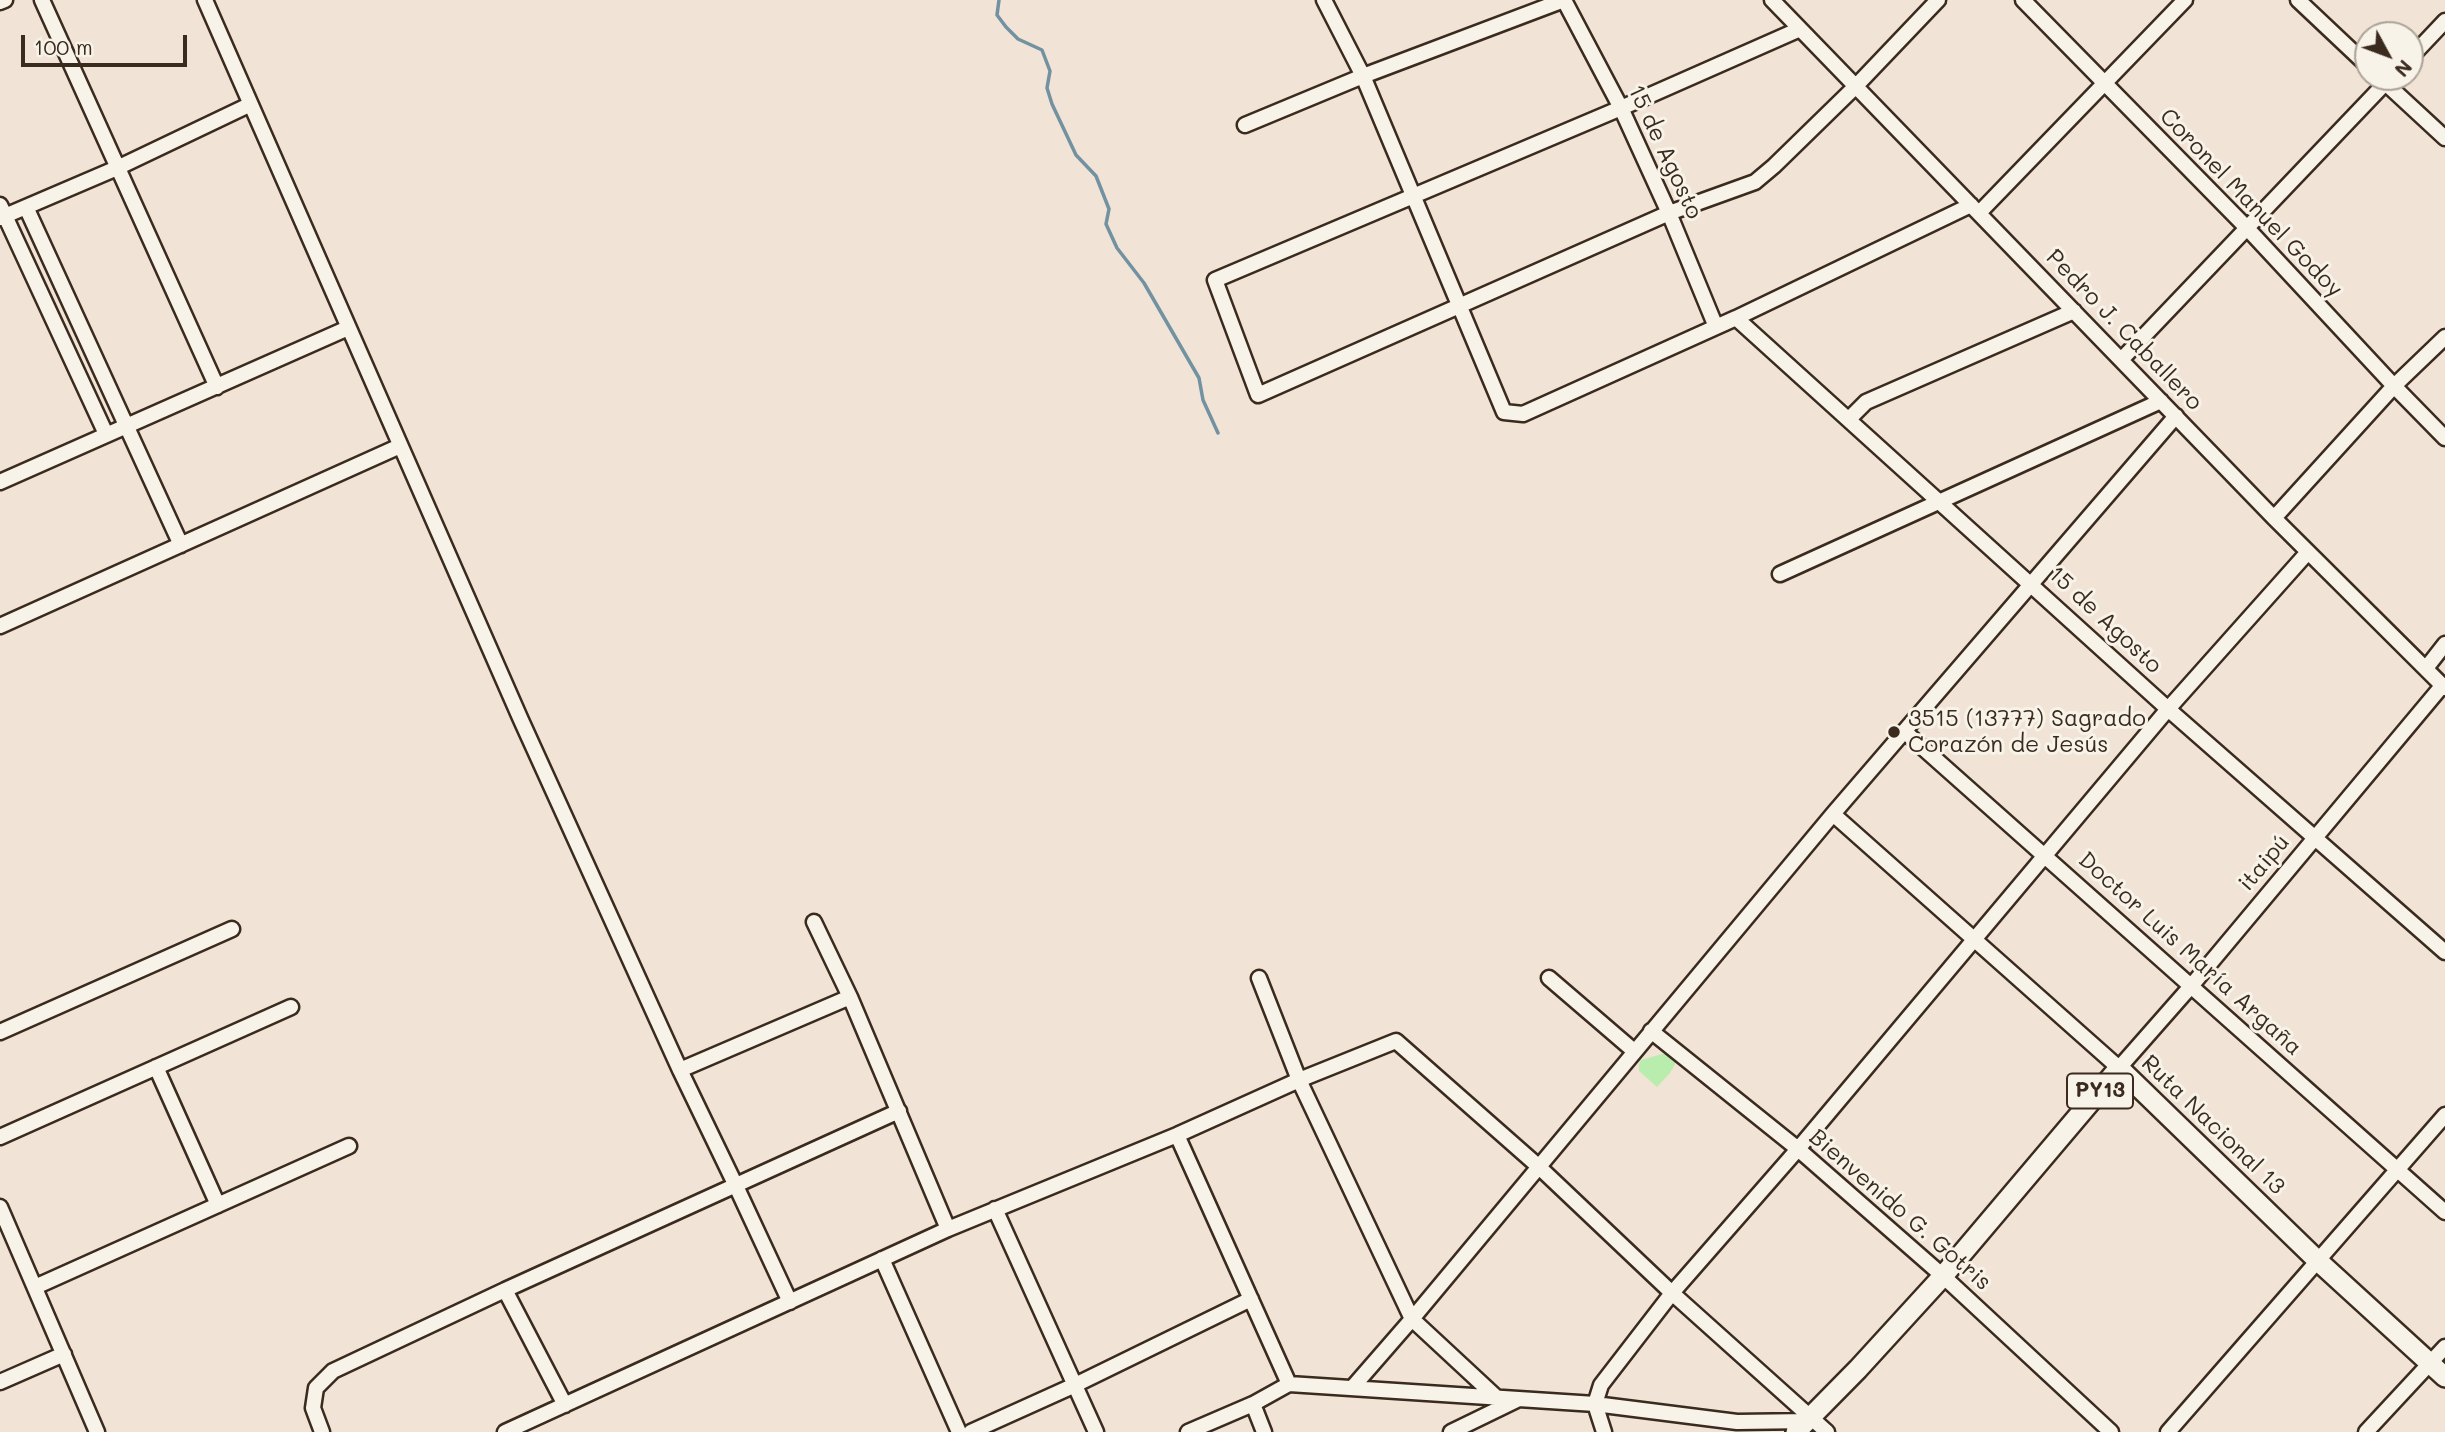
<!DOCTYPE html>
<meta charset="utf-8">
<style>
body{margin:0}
#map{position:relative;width:2445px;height:1432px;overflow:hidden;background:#f1e3d6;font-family:Mali,sans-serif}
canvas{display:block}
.north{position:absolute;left:2354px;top:21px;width:70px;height:70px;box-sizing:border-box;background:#f7f3e8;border:2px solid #aca397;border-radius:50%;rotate:131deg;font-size:19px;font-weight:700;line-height:28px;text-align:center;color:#3b2a1e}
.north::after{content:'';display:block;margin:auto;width:24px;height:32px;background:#3b2a1e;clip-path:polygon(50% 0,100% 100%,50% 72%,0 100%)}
.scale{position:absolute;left:21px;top:35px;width:166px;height:32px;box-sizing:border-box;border:4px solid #3b2a1e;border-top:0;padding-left:9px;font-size:21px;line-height:24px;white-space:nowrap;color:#3b2a1e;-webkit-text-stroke:5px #f7f3e8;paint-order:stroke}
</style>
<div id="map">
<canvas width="2445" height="1432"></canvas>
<div class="north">N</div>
<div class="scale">100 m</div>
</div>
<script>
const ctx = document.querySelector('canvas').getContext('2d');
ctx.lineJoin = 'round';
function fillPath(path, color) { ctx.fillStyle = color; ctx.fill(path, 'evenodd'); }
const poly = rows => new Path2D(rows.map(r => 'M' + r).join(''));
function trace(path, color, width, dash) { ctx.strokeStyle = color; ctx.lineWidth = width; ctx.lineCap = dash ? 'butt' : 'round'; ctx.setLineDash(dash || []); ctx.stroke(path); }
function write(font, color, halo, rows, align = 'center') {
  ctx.font = font + ' Mali,sans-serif'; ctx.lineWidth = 6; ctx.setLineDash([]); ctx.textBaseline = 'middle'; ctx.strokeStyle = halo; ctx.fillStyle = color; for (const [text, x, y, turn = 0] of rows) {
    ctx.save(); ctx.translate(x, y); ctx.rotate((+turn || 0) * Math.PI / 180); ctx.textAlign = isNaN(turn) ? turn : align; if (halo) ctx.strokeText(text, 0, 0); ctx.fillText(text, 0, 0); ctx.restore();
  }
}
fillPath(poly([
 [1662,1054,1668,1054,1676,1062,1670,1073,1657,1087,1639,1071,1639,1065,1641,1060]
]), '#b9edae');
trace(poly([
 [999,0,997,15,1006,27,1018,39,1042,50,1050,71,1047,88,1052,104,1076,155,1096,176,1109,209,1106,224,1117,248,1144,283,1199,378,1203,400,1218,433]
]), '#7291a1', 3.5);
const minor = poly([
 [42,0,217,387],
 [205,0,521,720,680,1070,736,1186,790,1302],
 [1324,0,1363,76,1504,412,1523,414,1736,318,1971,205],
 [1564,0,1621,108,1669,213,1716,327],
 [1772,0,2274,518,2445,688],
 [2023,0,2246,227,2394,386,2445,438],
 [2298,0,2368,66],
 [0,2,5,0],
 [1800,29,1621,108,1215,280,1258,395,1669,213,1755,182,1774,166,1856,86,1938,0],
 [2410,58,2445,21],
 [2379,77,2445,138],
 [1245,125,1363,76,1564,0],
 [0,205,106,434],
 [26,207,181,545],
 [1979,213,2185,0],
 [0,218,117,168,249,105],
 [1736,318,2168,709,2445,952],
 [2121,360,2391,77],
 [1849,419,1866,402,2074,311],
 [0,482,348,328],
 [2274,518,2394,386,2445,337],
 [1780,574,2161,401],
 [0,626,400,446],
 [2427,667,2445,644],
 [1904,731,2445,1212],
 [1833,814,2119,1068,2192,985,2442,686],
 [814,922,850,997,948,1229],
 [1259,978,1299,1080,1412,1319,1496,1397],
 [1549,978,1634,1051],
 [1651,1031,1798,1149,1943,1276,2111,1432],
 [0,1032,232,929],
 [156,1067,218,1205],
 [680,1070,850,997],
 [1177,1135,1289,1384],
 [0,1137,291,1007],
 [0,1207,97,1432],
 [995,1209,1096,1432],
 [882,1259,959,1432],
 [35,1287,349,1146],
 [505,1290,899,1111],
 [0,1382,64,1354],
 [1352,1388,1412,1319,1833,814,2176,416],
 [1253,1404,1264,1432],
 [322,1432,313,1408,316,1388,333,1371,505,1290,565,1405],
 [505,1432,948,1229,1177,1135,1299,1080,1396,1041,1538,1166,1672,1293,1827,1432],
 [971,1432,1075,1385,1251,1299],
 [1188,1432,1253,1404,1289,1384,1595,1404,1737,1422,1809,1421],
 [1451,1432,1519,1399],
 [1604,1432,1595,1404,1601,1385,1672,1293,1798,1149,2168,709,2308,552],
 [2168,1432,2445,1115],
 [2366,1432,2445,1347]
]);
const highway = poly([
 [1796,1432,1858,1369,1943,1276,2119,1068,2318,1261,2445,1377]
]);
trace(minor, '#3b2a1e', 19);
trace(highway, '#3b2a1e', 24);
trace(minor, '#f7f3e8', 14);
trace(highway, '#f7f3e8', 19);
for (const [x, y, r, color] of [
 [1894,732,7,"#3b2a1e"]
]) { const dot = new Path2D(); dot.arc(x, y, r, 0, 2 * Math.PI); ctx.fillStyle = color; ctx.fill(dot); trace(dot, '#f7f3e8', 2.5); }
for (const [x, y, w] of [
 [2100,1091,66]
]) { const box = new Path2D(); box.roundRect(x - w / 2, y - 17.5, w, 35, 5); ctx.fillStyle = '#f7f3e8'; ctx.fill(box); trace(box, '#3b2a1e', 2); }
write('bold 21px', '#3b2a1e', null, [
 ["PY13",2100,1091]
]);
write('23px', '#3b2a1e', '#f7f3e8', [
 ["15 de Agosto",1665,152,65],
 ["Coronel Manuel Godoy",2251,203,46],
 ["Pedro J. Caballero",2124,330,46],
 ["15 de Agosto",2105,620,43],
 ["itaipú",2264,863,-50],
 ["Doctor Luis María Argaña",2190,954,42],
 ["Ruta Nacional 13",2213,1125,44],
 ["Bienvenido G. Gotris",1900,1210,41]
]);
write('23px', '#3b2a1e', '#f7f3e8', [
 ["3515 (13777) Sagrado",1908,719],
 ["Corazón de Jesús",1908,745]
], 'left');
</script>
